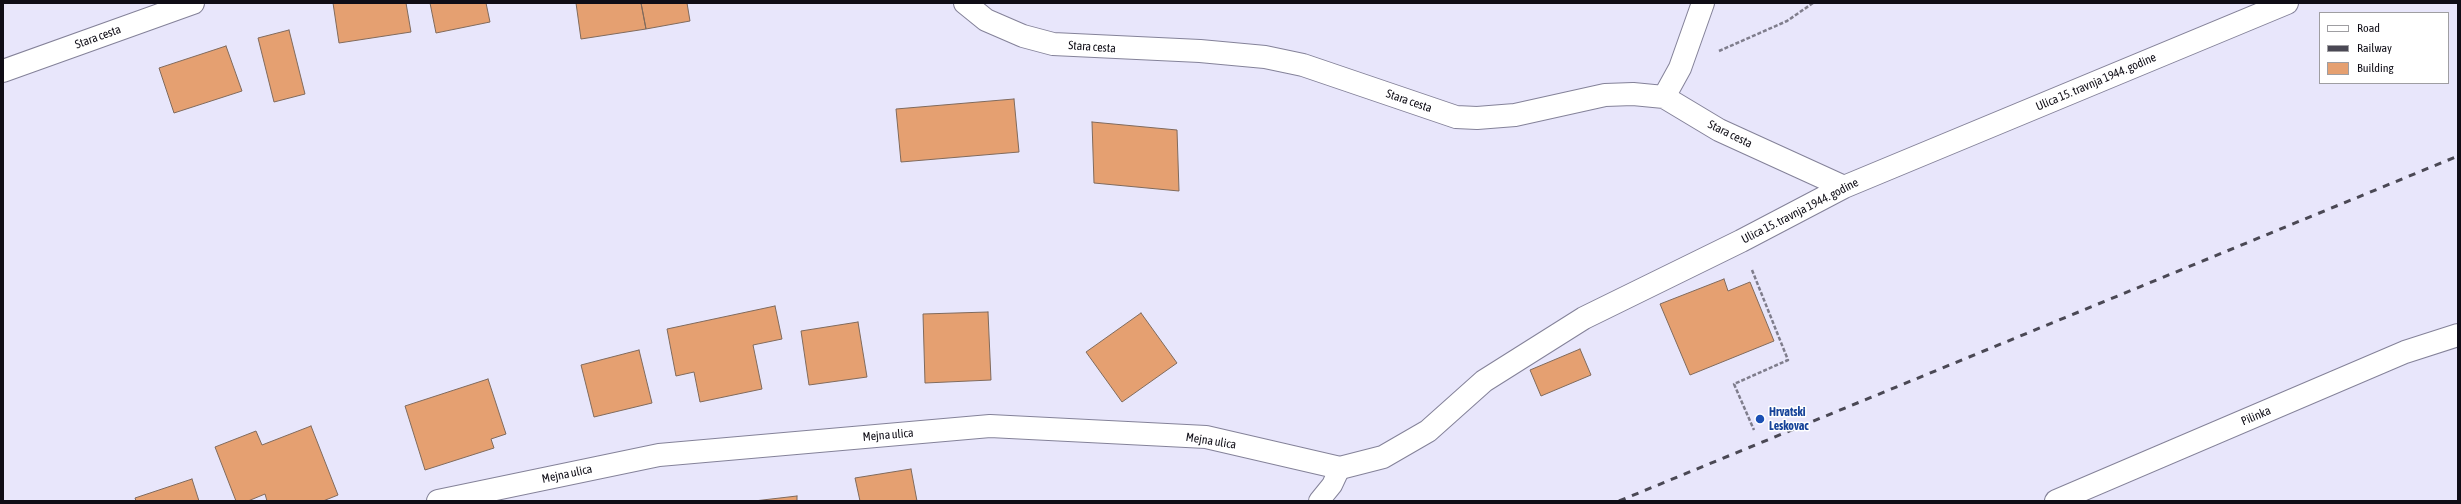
<!DOCTYPE html>
<style>
body{margin:0}
#map{position:relative;width:2461px;height:504px;overflow:hidden;background:#e8e6fb;font-family:"Asap Condensed",sans-serif}
canvas{display:block}
.frame{position:absolute;inset:0;border:4px solid #0f0d16;pointer-events:none}
.legend{position:absolute;left:2319px;top:12px;width:130px;height:72px;box-sizing:border-box;background:#fff;border:1px solid #9f9ea2;margin:0;padding:5px 7px;list-style:none;font-size:12px;color:#0f0d16}
.legend li{display:flex;align-items:center;gap:8px;height:20px}
.legend b{width:20px;border:1px solid #9f9ea2}
</style>
<div id="map">
<canvas width="2461" height="504"></canvas>
<div class="frame"></div>
<ul class="legend">
<li><b style="height:5px;background:#fff"></b>Road</li>
<li><b style="height:5px;background:#4a4854"></b>Railway</li>
<li><b style="height:11px;background:#e5a071"></b>Building</li>
</ul>
</div>
<script>
const ctx = document.querySelector('canvas').getContext('2d');
ctx.lineJoin = 'round';
function fillPath(path, color) { ctx.fillStyle = color; ctx.fill(path, 'evenodd'); }
const poly = rows => new Path2D(rows.map(r => 'M' + r).join(''));
function trace(path, color, width, dash) { ctx.strokeStyle = color; ctx.lineWidth = width; ctx.lineCap = dash ? 'butt' : 'round'; ctx.setLineDash(dash || []); ctx.stroke(path); }
function write(font, color, halo, rows, align = 'center') {
  ctx.font = font + ' "Asap Condensed",sans-serif'; ctx.lineWidth = 3; ctx.setLineDash([]); ctx.textBaseline = 'middle'; ctx.strokeStyle = halo; ctx.fillStyle = color; for (const [text, x, y, turn = 0] of rows) {
    ctx.save(); ctx.translate(x, y); ctx.rotate((+turn || 0) * Math.PI / 180); ctx.textAlign = isNaN(turn) ? turn : align; if (halo) ctx.strokeText(text, 0, 0); ctx.fillText(text, 0, 0); ctx.restore();
  }
}
const building = poly([
 [333,3,406,3,411,32,339,43,333,3],
 [430,3,486,3,490,22,436,33,430,3],
 [576,3,641,3,646,29,581,39,576,3],
 [641,3,687,3,690,21,646,29,641,3],
 [289,30,305,94,274,102,258,38,289,30],
 [226,46,242,91,174,113,159,68,226,46],
 [1014,99,1019,152,901,162,896,109,1014,99],
 [1092,122,1177,130,1179,191,1094,183,1092,122],
 [1724,279,1728,291,1750,282,1774,341,1690,375,1660,304,1724,279],
 [775,306,782,339,753,345,762,389,700,402,694,372,676,376,667,329,775,306],
 [988,312,991,380,925,383,923,314,988,312],
 [1141,313,1177,363,1122,402,1086,352,1141,313],
 [858,322,867,377,809,385,801,331,858,322],
 [1580,349,1591,375,1541,396,1530,370,1580,349],
 [639,350,652,403,594,417,581,365,639,350],
 [488,379,506,434,491,439,494,448,425,470,405,406,488,379],
 [311,426,338,495,323,501,267,501,265,494,248,501,236,501,215,447,256,431,262,445,311,426],
 [911,469,917,501,860,501,855,478,911,469],
 [192,479,199,501,136,501,135,498,192,479],
 [797,496,797,501,754,501,797,496]
]);
fillPath(building, '#e5a071');
trace(building, '#806a5c', 1);
const lane = poly([
 [1319,501,1332,485,1340,468]
]);
const street = poly([
 [965,3,986,20,1023,36,1053,44,1200,51,1265,57,1303,65,1456,117,1477,118,1515,115,1605,95,1633,94,1664,97,1719,130,1844,187],
 [3,71,193,3],
 [1664,97,1680,68,1703,3],
 [438,501,659,455,990,426,1206,437,1340,468,1383,457,1428,431,1484,381,1584,318,1741,241,1844,187,2287,3],
 [2056,501,2405,352,2458,335]
]);
trace(lane, '#848299', 22);
trace(street, '#848299', 24);
trace(poly([
 [1719,51,1787,21,1813,3],
 [1752,270,1788,360,1734,384,1754,430]
]), '#7f7d8c', 2.5, [4, 2]);
trace(lane, '#fff', 20);
trace(street, '#fff', 22);
trace(poly([
 [1619,501,2458,156]
]), '#4a4854', 3, [7, 7]);
for (const [x, y, r, color] of [
 [1760,419,5,"#1a4fb4"]
]) { const dot = new Path2D(); dot.arc(x, y, r, 0, 2 * Math.PI); ctx.fillStyle = color; ctx.fill(dot); trace(dot, '#fff', 1.5); }
write('12px', '#0f0d16', '#fff', [
 ["Stara cesta",98,37,-20],
 ["Stara cesta",1092,47,4],
 ["Ulica 15. travnja 1944. godine",2096,82,-23],
 ["Stara cesta",1409,101,19],
 ["Stara cesta",1730,134,26],
 ["Ulica 15. travnja 1944. godine",1800,211,-27],
 ["Pilinka",2256,416,-23],
 ["Mejna ulica",888,435,-5],
 ["Mejna ulica",1211,441,9],
 ["Mejna ulica",567,474,-12]
]);
write('bold 12px', '#164399', '#fff', [
 ["Hrvatski",1769,412],
 ["Leskovac",1769,426]
], 'left');
</script>
